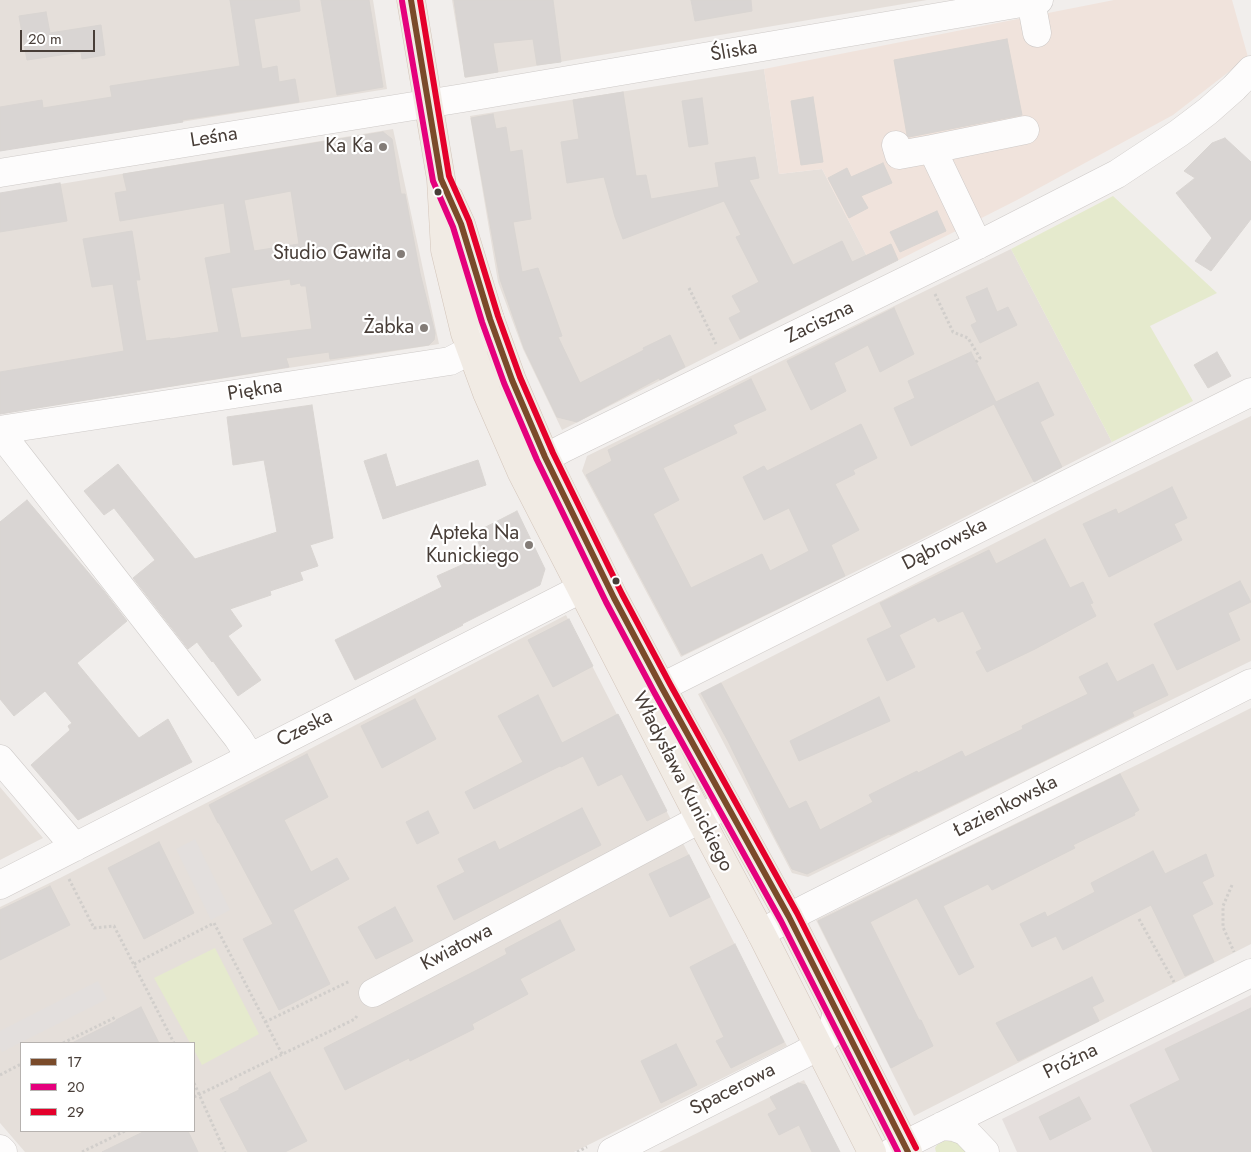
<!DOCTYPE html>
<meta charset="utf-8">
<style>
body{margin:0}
#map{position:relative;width:1251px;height:1152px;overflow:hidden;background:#f1eeec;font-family:Jost,sans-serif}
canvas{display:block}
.legend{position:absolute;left:20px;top:1042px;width:175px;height:90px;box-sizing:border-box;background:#fff;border:1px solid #b6b2af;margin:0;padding:6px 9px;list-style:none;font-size:15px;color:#483e38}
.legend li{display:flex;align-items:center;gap:10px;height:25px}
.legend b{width:25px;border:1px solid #b6b2af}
.scale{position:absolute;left:20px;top:30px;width:75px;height:22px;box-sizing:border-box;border:2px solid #483e38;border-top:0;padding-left:6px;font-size:15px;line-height:18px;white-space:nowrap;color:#483e38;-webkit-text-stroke:4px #fff;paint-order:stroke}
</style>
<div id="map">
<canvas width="1251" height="1152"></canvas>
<ul class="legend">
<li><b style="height:6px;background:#7a4b2a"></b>17</li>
<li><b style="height:6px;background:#e5007d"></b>20</li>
<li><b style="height:6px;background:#e4002b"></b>29</li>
</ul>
<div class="scale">20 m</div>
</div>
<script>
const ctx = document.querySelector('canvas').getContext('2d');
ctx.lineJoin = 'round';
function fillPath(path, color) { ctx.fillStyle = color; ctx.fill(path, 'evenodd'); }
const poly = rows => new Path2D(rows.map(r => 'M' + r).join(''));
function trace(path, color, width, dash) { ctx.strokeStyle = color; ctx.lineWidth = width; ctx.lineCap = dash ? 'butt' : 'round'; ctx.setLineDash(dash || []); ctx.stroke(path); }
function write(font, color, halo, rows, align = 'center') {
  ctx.font = font + ' Jost,sans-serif'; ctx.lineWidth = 4.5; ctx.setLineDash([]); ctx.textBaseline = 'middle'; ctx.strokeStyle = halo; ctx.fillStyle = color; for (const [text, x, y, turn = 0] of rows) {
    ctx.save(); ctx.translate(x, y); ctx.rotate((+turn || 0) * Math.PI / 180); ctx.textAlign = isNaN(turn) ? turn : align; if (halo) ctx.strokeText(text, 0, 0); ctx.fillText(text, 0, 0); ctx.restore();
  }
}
fillPath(poly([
 [0,0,373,0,387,89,0,151],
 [452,0,927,0,465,78],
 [764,69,779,174,822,169,875,272,562,430,523,349,498,282,470,116],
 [393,129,439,344,0,414,0,194],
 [1011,249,1112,442,916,542,681,657,582,471,587,456],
 [1251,416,1251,661,808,877,792,873,698,694,1095,492],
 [566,615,787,1046,574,1152,25,1152,0,1123,0,907,60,878,218,797],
 [21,1043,194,1043,194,1131,21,1131],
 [1251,708,1251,944,914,1116,816,920,1147,760],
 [0,787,43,838,0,860],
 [804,1080,840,1152,659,1152]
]), '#e5dfda');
fillPath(poly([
 [1114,0,1232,0,1248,57,1173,115,1017,200,875,272,822,169,779,174,764,69]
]), '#f0e3dc');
fillPath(poly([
 [1251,995,1251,1152,1017,1152,1002,1119]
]), '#e5dfdd');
fillPath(poly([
 [1113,196,1217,293,1150,326,1193,401,1112,442,1011,249],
 [215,948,259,1034,202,1065,194,1050,194,1043,190,1043,154,978],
 [949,1139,975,1152,936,1152,935,1148,937,1145,946,1140]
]), '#e5eacd');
fillPath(poly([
 [195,839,230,910,211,920,176,849],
 [98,981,107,999,2,1052,0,1048,0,1031]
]), '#e3dfdd');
const building = poly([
 [230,0,299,0,300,11,254,19,262,69,277,66,279,82,295,79,299,102,182,120,183,122,0,151,0,107,42,100,43,108,112,97,110,86,240,66,230,0],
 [321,0,369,0,383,87,337,95,321,0],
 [454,0,553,0,561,62,537,65,533,39,493,43,498,72,465,77,454,0],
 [691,0,751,0,752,11,695,21,691,0],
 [46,12,50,33,101,25,105,55,82,59,81,52,27,60,19,16,46,12],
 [1007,39,1022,115,909,137,907,135,894,60,1007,39],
 [623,92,636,176,646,175,651,199,719,187,715,163,755,157,759,178,749,180,793,265,842,241,852,262,891,244,898,260,740,339,729,318,741,312,732,296,759,282,736,237,741,235,724,201,623,239,615,217,604,177,567,183,561,142,579,139,573,100,623,92],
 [813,97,823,162,801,165,791,101,813,97],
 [702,98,708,144,689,147,682,101,702,98],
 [493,114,496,129,506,127,510,152,522,150,531,219,513,222,522,272,538,268,562,336,558,337,580,383,644,350,643,348,670,335,685,367,660,380,659,378,577,422,557,417,524,348,500,279,480,169,471,118,493,114],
 [383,132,392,139,401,194,405,194,420,273,435,333,434,340,429,345,330,359,329,352,286,358,289,367,0,414,0,372,124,351,113,284,92,287,83,239,132,231,140,280,136,280,146,341,170,338,170,339,219,332,205,258,231,253,224,203,120,221,115,193,127,191,123,174,383,132],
 [291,191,299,244,254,251,244,200,291,191],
 [290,279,291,285,300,283,301,286,306,286,312,329,241,338,231,288,290,279],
 [1225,138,1251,162,1251,219,1211,271,1195,261,1212,238,1176,193,1195,178,1184,171,1212,143,1225,138],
 [883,163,892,183,861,196,868,208,849,218,828,178,847,168,851,177,883,163],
 [60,183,67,221,0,232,0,193,60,183],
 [937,211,946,231,900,252,890,232,937,211],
 [987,288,997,312,1008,307,1017,325,980,343,971,325,977,322,966,297,987,288],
 [894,308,914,354,880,372,868,345,834,363,846,391,811,410,787,361,894,308],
 [971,352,996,402,1038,382,1054,415,1040,422,1062,467,1034,482,994,404,911,446,894,408,915,398,908,381,971,352],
 [1217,352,1231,376,1208,388,1194,365,1217,352],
 [751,379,766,410,733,425,737,433,663,468,679,500,653,514,691,588,762,554,770,571,809,551,789,508,764,520,743,477,764,466,767,471,861,424,877,458,853,470,855,474,835,484,859,530,831,545,845,576,682,655,586,475,612,461,608,450,751,379],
 [312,405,333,538,310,545,318,566,300,572,303,580,270,591,271,595,230,609,242,626,228,636,261,680,238,696,213,661,212,662,197,642,188,649,133,578,155,560,114,508,104,515,84,491,118,464,195,559,277,532,264,460,233,465,227,417,312,405],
 [386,454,396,487,478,460,486,485,383,519,364,461,386,454],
 [1172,487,1187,518,1174,524,1182,540,1109,577,1083,524,1116,509,1118,514,1172,487],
 [27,500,104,591,127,621,77,663,139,738,168,719,192,762,78,820,31,765,70,730,68,726,72,723,45,691,14,716,0,699,0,522,27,500],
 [517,511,545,569,540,585,462,624,463,625,355,680,335,640,442,587,437,576,484,555,474,533,517,511],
 [1045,539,1070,588,1083,582,1093,603,1090,604,1096,616,1035,649,987,672,976,652,982,649,963,611,938,622,935,617,899,635,915,667,887,681,867,639,892,627,880,603,989,550,996,564,1045,539],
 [1240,581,1251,602,1228,613,1240,640,1177,670,1154,624,1240,581],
 [569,619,593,666,553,687,528,640,569,619],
 [1107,663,1117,682,1153,664,1168,695,1132,712,1134,716,1041,762,890,835,889,834,807,874,792,869,775,837,728,741,701,693,721,683,789,809,806,801,820,830,873,802,869,795,917,771,918,773,962,751,965,757,1023,729,1022,726,1088,694,1079,677,1107,663],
 [538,695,562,743,618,714,667,811,647,821,622,774,598,786,583,756,561,767,560,766,474,809,465,792,523,762,498,716,538,695],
 [879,697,890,721,799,761,790,741,879,697],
 [415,699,436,739,382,768,361,726,415,699],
 [307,754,328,797,284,820,311,872,337,858,349,879,293,910,330,984,279,1010,243,939,273,924,219,823,218,823,209,805,307,754],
 [1120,774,1139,810,1134,813,1135,815,1073,845,1075,848,992,890,988,884,943,906,974,967,959,975,917,898,870,922,919,1020,921,1020,933,1046,891,1068,818,921,1120,774],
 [582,808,601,845,454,920,437,886,465,872,458,859,495,841,499,850,582,808],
 [428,811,439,833,417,844,406,822,428,811],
 [159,842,194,913,144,939,108,868,159,842],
 [1153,851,1165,874,1206,854,1214,876,1202,882,1213,904,1192,915,1214,962,1185,976,1151,905,1063,950,1056,936,1032,947,1020,924,1045,912,1047,917,1095,892,1091,883,1153,851],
 [689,855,710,897,670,917,649,874,689,855],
 [50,886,70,925,0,960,0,910,50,886],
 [395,907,413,941,376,959,358,927,395,907],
 [560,920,575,950,520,979,528,994,472,1024,474,1029,410,1061,409,1058,345,1090,324,1048,479,969,507,954,505,949,560,920],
 [735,944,784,1042,731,1068,716,1041,724,1037,690,967,735,944],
 [1092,977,1104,1001,1092,1007,1099,1021,1018,1061,996,1023,1092,977],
 [141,1007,159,1043,72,1043,116,1021,116,1020,141,1007],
 [1251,1008,1251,1152,1153,1152,1130,1105,1180,1080,1165,1049,1251,1008],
 [676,1044,697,1085,661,1103,641,1061,676,1044],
 [270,1072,307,1141,285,1152,248,1152,220,1099,239,1090,239,1088,270,1072],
 [798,1083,806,1085,840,1152,812,1152,799,1125,779,1135,768,1114,777,1109,770,1097,798,1083],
 [1079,1097,1091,1119,1050,1140,1039,1117,1079,1097],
 [145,1131,188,1131,198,1152,102,1152,145,1131]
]);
fillPath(building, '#d9d5d3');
trace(building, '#d9d5d2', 1);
const minor = poly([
 [1031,1,1037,33],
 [896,145,899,155,932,149],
 [0,173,463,98,1039,0],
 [978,245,932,149,1025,130],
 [0,430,450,361,471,350,490,319],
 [0,430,9,444,238,738,250,757],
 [525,469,564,448,978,245,1117,174,1179,133,1208,111,1234,88,1251,70],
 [640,698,1251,392],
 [0,759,75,847],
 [0,885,569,595,582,590,605,595],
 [761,933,805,909,1251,683],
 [373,993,700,819,726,804],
 [942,1126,954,1127,965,1131,985,1152],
 [0,1149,3,1152],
 [612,1152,802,1055,818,1046,832,1031,837,1012],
 [892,1152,918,1138,1251,973]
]);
const major = poly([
 [411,0,441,179,445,250,465,333,487,393,521,471,700,819,761,933,872,1152],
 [449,198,461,224,490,319,512,380,545,457,614,598,662,688,789,917,908,1152]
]);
trace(minor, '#cecac8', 29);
trace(major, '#d3c5ba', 29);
trace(poly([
 [689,288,716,344],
 [935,294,953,332,968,338,980,358,976,362],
 [69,879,94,928,114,926,174,1043],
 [1232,885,1223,906,1223,927,1234,952],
 [1139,919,1174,982],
 [134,964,214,923,282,1054],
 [265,1022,350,981],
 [63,1043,116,1017],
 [0,1075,21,1064],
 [194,1083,225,1152],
 [194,1097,355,1019,358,1014],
 [82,1152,125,1131],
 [577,1152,587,1147]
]), '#d1cecb', 3, [2.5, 2.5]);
trace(minor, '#fdfcfc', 28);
trace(major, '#f1ebe4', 28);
trace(poly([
 [411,0,441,179,461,224,490,319,512,380,545,457,614,598,662,688,789,917,908,1152]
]), '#7a4b2a', 6);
trace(poly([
 [402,1,433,181,453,227,482,322,504,383,537,460,606,602,654,692,781,921,898,1152]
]), '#e5007d', 6);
trace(poly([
 [420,0,449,176,469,221,498,316,520,377,553,453,622,594,670,684,797,913,916,1148]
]), '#e4002b', 6);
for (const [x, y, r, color] of [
 [383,147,5,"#837c77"],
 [438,192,4.5,"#483e38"],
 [401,254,5,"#837c77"],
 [424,328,5,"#837c77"],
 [529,545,5,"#837c77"],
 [616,581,4.5,"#483e38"]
]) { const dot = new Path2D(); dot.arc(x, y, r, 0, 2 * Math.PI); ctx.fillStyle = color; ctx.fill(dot); trace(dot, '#fff', 2); }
write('20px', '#483e38', '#fff', [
 ["Śliska",734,52,-10],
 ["Leśna",214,138,-9],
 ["Zaciszna",820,323,-26],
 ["Piękna",255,391,-9],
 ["Dąbrowska",945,545,-27],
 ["Czeska",305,729,-27],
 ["Władysława Kunickiego",682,782,63],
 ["Łazienkowska",1006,807,-27],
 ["Kwiatowa",457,948,-28],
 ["Próżna",1071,1062,-26],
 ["Spacerowa",733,1090,-27]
]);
write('20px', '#483e38', '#fff', [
 ["Ka Ka",373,147],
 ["Studio Gawita",391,254],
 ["Żabka",414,328],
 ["Apteka Na",519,534],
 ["Kunickiego",519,557]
], 'right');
</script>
